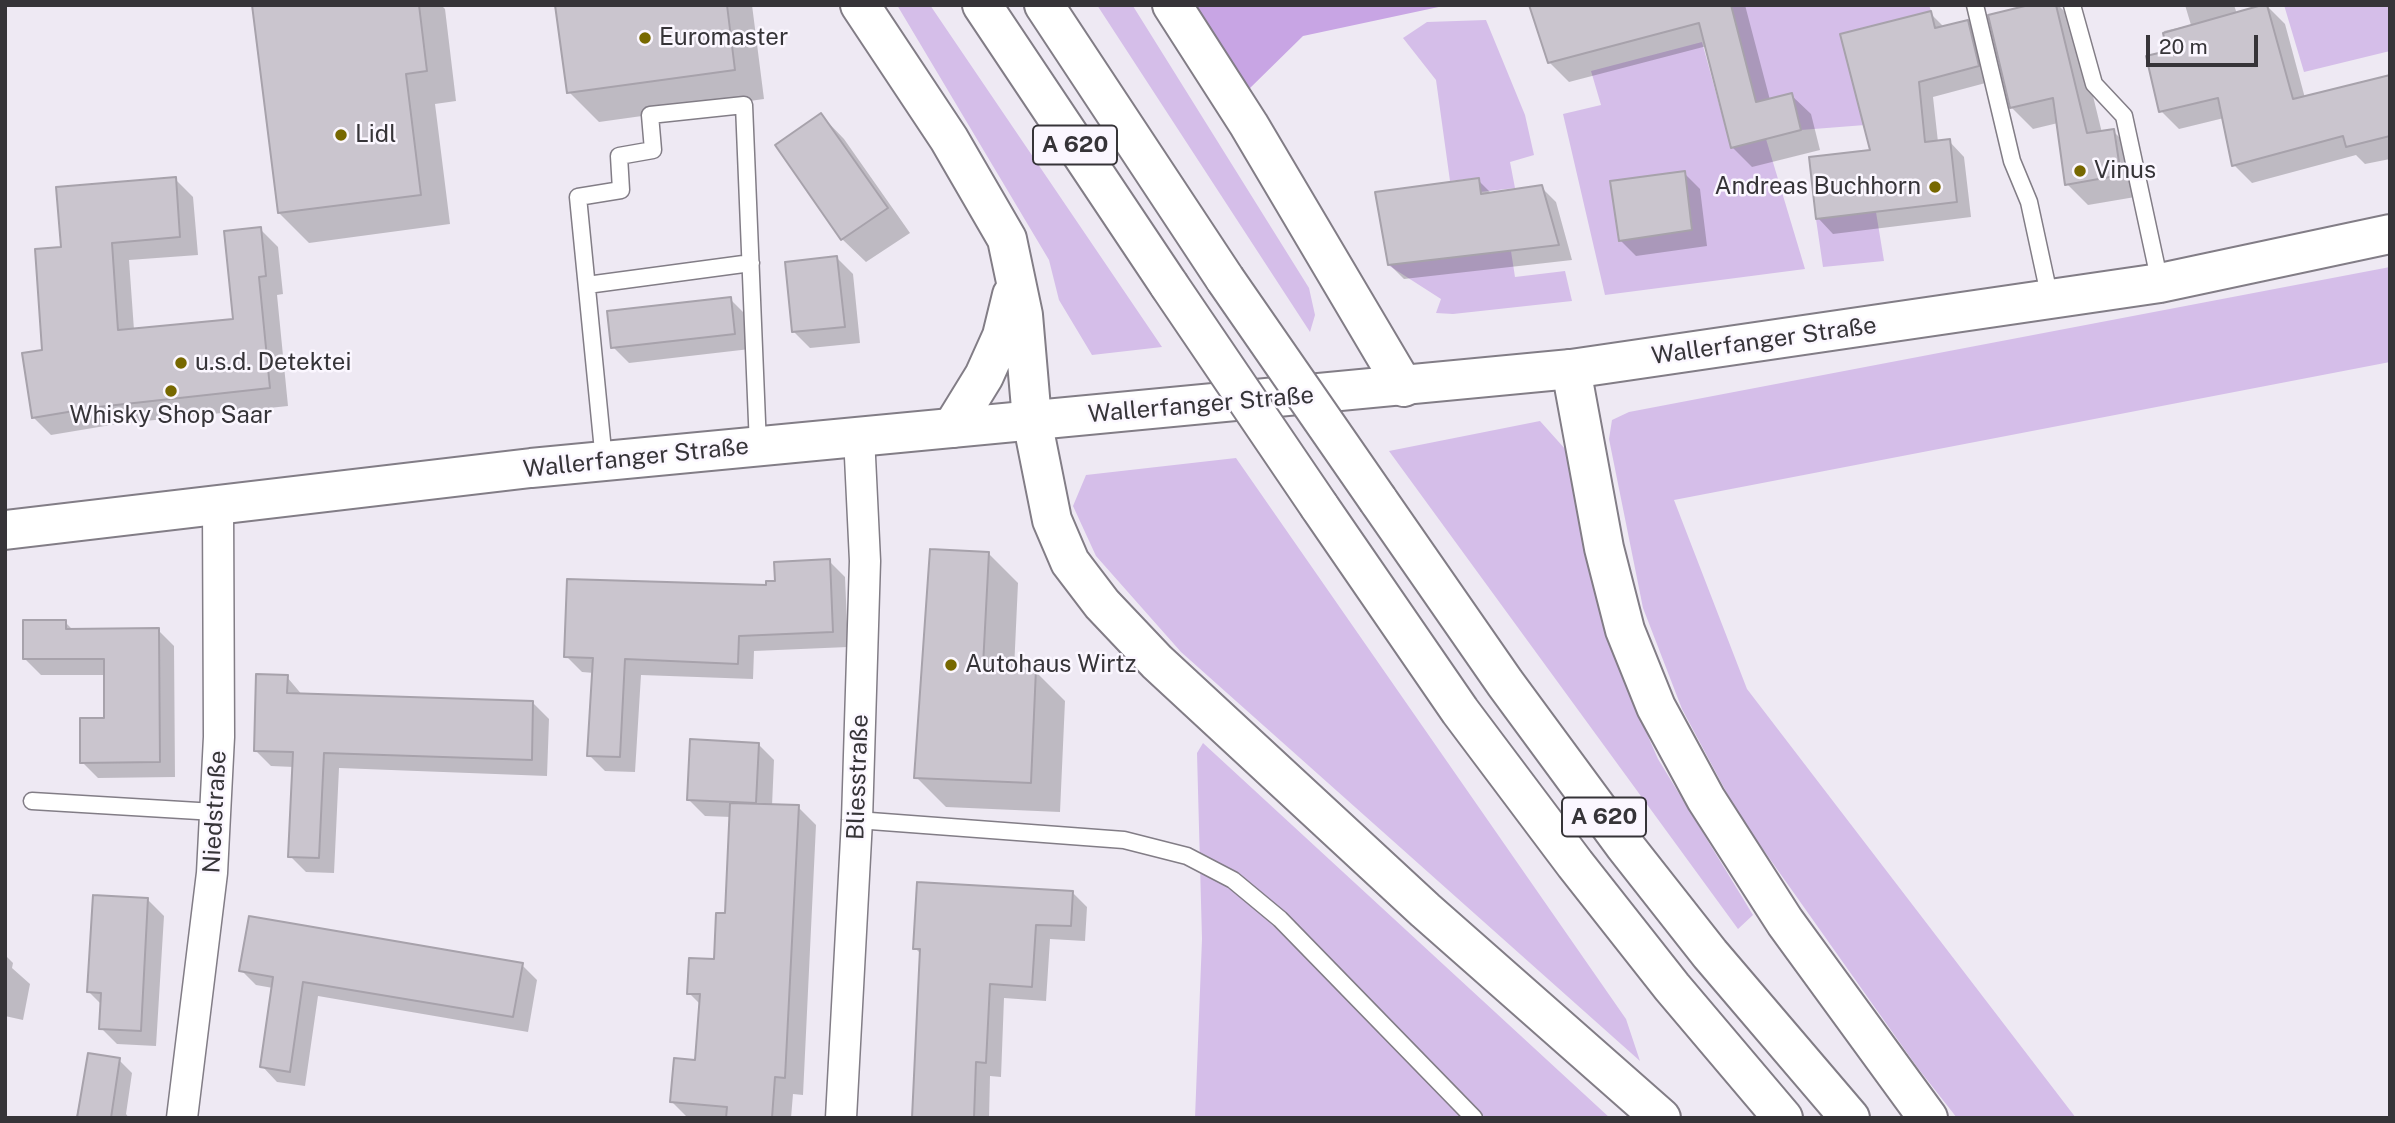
<!DOCTYPE html>
<meta charset="utf-8">
<style>
body{margin:0}
#map{position:relative;width:2395px;height:1123px;overflow:hidden;background:#eee9f3;font-family:"Public Sans",sans-serif}
canvas{display:block}
.frame{position:absolute;inset:0;border:7px solid #363438;pointer-events:none}
.scale{position:absolute;left:2146px;top:35px;width:112px;height:32px;box-sizing:border-box;border:4px solid #363438;border-top:0;padding-left:9px;font-size:21px;line-height:24px;white-space:nowrap;color:#363438;-webkit-text-stroke:5px #fbf7ff;paint-order:stroke}
</style>
<div id="map">
<canvas width="2395" height="1123"></canvas>
<div class="frame"></div>
<div class="scale">20 m</div>
</div>
<script>
const ctx = document.querySelector('canvas').getContext('2d');
ctx.lineJoin = 'round';
function fillPath(path, color) { ctx.fillStyle = color; ctx.fill(path, 'evenodd'); }
const poly = rows => new Path2D(rows.map(r => 'M' + r).join(''));
function trace(path, color, width, dash) { ctx.strokeStyle = color; ctx.lineWidth = width; ctx.lineCap = dash ? 'butt' : 'round'; ctx.setLineDash(dash || []); ctx.stroke(path); }
function write(font, color, halo, rows, align = 'center') {
  ctx.font = font + ' "Public Sans",sans-serif'; ctx.lineWidth = 5; ctx.setLineDash([]); ctx.textBaseline = 'middle'; ctx.strokeStyle = halo; ctx.fillStyle = color; for (const [text, x, y, turn = 0] of rows) {
    ctx.save(); ctx.translate(x, y); ctx.rotate((+turn || 0) * Math.PI / 180); ctx.textAlign = isNaN(turn) ? turn : align; if (halo) ctx.strokeText(text, 0, 0); ctx.fillText(text, 0, 0); ctx.restore();
  }
}
fillPath(poly([
 [897,5,930,5,1162,347,1092,355,1059,300,1049,260],
 [1097,5,1133,6,1309,288,1315,315,1310,332],
 [1731,5,1929,5,1931,11,1841,34,1865,125,1801,130,1792,93,1756,102],
 [2284,5,2390,5,2390,51,2304,72],
 [1486,20,1525,115,1534,155,1510,162,1515,188,1480,192,1478,178,1450,181,1436,80,1403,38,1427,22],
 [1702,42,1731,148,1766,139,1805,269,1605,295,1563,114,1601,105,1591,71],
 [1876,212,1884,261,1823,267,1816,219],
 [1511,251,1515,277,1565,271,1572,301,1453,314,1436,313,1441,299,1388,265],
 [2390,267,2390,362,1674,500,1747,689,2076,1118,1957,1118,1917,1067,1738,814,1682,709,1643,608,1609,439,1612,420,1629,412],
 [1540,421,1566,450,1601,614,1621,675,1658,759,1753,915,1738,929,1389,451],
 [1236,458,1626,1019,1640,1061,1181,652,1096,556,1073,506,1086,475],
 [1203,743,1610,1118,1195,1118,1202,939,1197,753]
]), '#d5bee9');
fillPath(poly([
 [1195,5,1448,5,1303,36,1248,90]
]), '#c8a5e4');
fillPath(poly([
 [253,5,441,5,445,9,456,101,435,104,450,224,309,243,279,213],
 [557,5,752,5,764,99,599,122,569,92],
 [1530,5,1745,5,1770,100,1791,95,1811,114,1820,150,1752,167,1732,147,1707,46,1569,82,1549,62],
 [2037,5,2058,5,2075,22,2102,133,2113,131,2134,152,2141,196,2088,205,2067,184,2058,123,2033,129,2012,108,1990,17],
 [2185,5,2234,5,2237,14,2267,6,2285,24,2305,98,2390,77,2390,159,2365,164,2356,155,2252,183,2234,165,2224,118,2179,129,2161,111,2169,52,2164,31,2191,25],
 [1930,13,1945,28,1967,22,1983,37,1993,81,1933,97,1938,142,1949,141,1964,157,1971,217,1833,234,1818,218,1872,151],
 [821,115,844,139,910,233,866,262,842,239],
 [1684,173,1700,189,1707,246,1636,256,1620,240],
 [175,179,193,197,198,255,129,260,134,330,235,320,260,229,278,247,283,294,277,295,288,406,117,424,51,435,33,417,62,249],
 [1478,180,1492,194,1541,187,1556,202,1572,260,1404,279,1389,264],
 [837,258,853,274,860,343,810,348,794,332],
 [730,299,746,315,750,349,629,363,613,347],
 [988,553,1018,583,1014,670,1035,671,1065,701,1060,812,946,807,916,777],
 [829,561,845,577,848,647,754,651,753,679,641,675,635,772,605,771,589,755,594,673,582,672,566,656,777,583],
 [65,622,74,631,158,630,174,646,175,777,98,778,82,762,106,720,106,675,41,675,25,659],
 [287,677,303,696,533,703,549,719,547,776,339,768,334,873,306,872,290,856,294,767,271,766,255,750],
 [758,744,774,760,772,806,798,807,816,825,803,1095,793,1094,791,1118,688,1118,672,1102,696,1061,701,1005,689,993,716,961,726,915,731,817,705,816,689,800],
 [1072,892,1087,907,1085,941,1050,939,1046,1001,1004,998,1001,1077,990,1076,989,1118,913,1118,921,954,915,948],
 [148,900,164,916,156,1046,117,1044,101,1028,102,1005,88,991],
 [5,955,13,963,12,968,30,984,23,1020,5,1016],
 [522,965,537,980,528,1032,318,996,305,1086,277,1082,262,1066,273,988,256,985,241,970],
 [89,1055,119,1060,132,1073,126,1114,129,1118,76,1118]
]), '#0003');
const building = poly([
 [252,5,419,5,427,71,406,74,421,195,278,213,252,5],
 [555,5,727,5,735,70,567,93,555,5],
 [1529,5,1731,5,1756,102,1792,93,1801,130,1731,148,1699,23,1548,63,1529,5],
 [2029,5,2056,5,2087,133,2114,129,2121,175,2065,185,2053,98,2010,108,1988,15,2029,5],
 [2262,5,2267,5,2293,99,2390,75,2390,136,2346,147,2343,136,2232,166,2218,98,2159,112,2146,56,2167,51,2163,33,2262,5],
 [1931,11,1935,28,1968,20,1979,66,1919,82,1925,142,1950,139,1957,202,1816,219,1809,157,1870,150,1840,34,1931,11],
 [821,113,888,208,841,240,775,145,821,113],
 [1685,171,1692,230,1619,241,1610,181,1685,171],
 [176,177,180,237,112,243,118,330,233,319,224,231,261,227,266,276,259,277,270,388,98,407,32,418,22,353,42,350,35,249,61,247,56,187,176,177],
 [1479,178,1481,194,1542,185,1559,245,1388,265,1375,192,1479,178],
 [837,256,845,327,792,332,785,262,837,256],
 [731,297,735,334,611,348,607,311,731,297],
 [930,549,989,552,983,666,1036,669,1031,783,914,778,930,549],
 [830,559,833,632,739,636,738,664,625,659,620,757,587,756,593,658,564,657,567,579,766,585,766,581,775,581,774,562,830,559],
 [23,620,66,620,66,629,159,628,160,762,80,763,80,718,104,718,104,659,23,659,23,620],
 [256,674,288,675,287,693,533,701,532,760,324,753,319,858,288,857,293,752,254,751,256,674],
 [690,739,759,743,756,803,687,800,690,739],
 [730,803,799,805,785,1078,775,1077,772,1118,726,1118,727,1107,670,1102,674,1058,695,1060,700,994,687,994,689,958,714,959,716,913,725,913,730,803],
 [917,882,1073,891,1071,926,1036,925,1032,987,990,984,986,1063,976,1062,974,1118,912,1118,920,949,913,949,917,882],
 [93,895,148,898,141,1031,99,1029,101,993,87,992,93,895],
 [249,916,523,963,513,1017,303,982,290,1072,260,1067,273,977,239,971,249,916],
 [88,1053,120,1058,111,1118,77,1118,88,1053]
]);
fillPath(building, '#cac5ce');
trace(building, '#a7a2ab', 2);
const service = poly([
 [1975,5,2012,161,2029,202,2050,299],
 [2072,5,2094,84,2124,116,2160,283],
 [587,285,751,263],
 [604,461,578,197,621,190,619,156,653,150,650,115,744,105,758,446],
 [32,801,215,812],
 [857,820,1124,840,1187,856,1233,880,1280,919,1474,1118]
]);
const minor = poly([
 [182,1118,212,873,219,737,218,505],
 [841,1118,857,820,865,561,859,436]
]);
const secondary = poly([
 [5,530,531,468,1571,369,2160,283,2390,234]
]);
const motorway = poly([
 [860,5,949,139,1007,239,1023,315,1032,420,1052,520,1070,562,1102,604,1157,662,1425,910,1661,1118],
 [982,5,1169,285],
 [1044,5,1225,279],
 [1172,5,1249,125,1404,387],
 [1571,369,1604,548,1625,630,1656,707,1706,799,1785,922,1928,1118],
 [952,428,984,376,1002,336,1012,295],
 [1378,500,1505,683,1625,846,1710,954,1850,1118],
 [1319,506,1460,711,1575,864,1672,987,1783,1118]
]);
trace(service, '#827d86', 19);
trace(minor, '#827d86', 33);
trace(secondary, '#827d86', 42);
trace(motorway, '#827d86', 42);
trace(service, '#fff', 16);
trace(minor, '#fff', 30);
trace(secondary, '#fff', 38);
trace(motorway, '#fff', 38);
const motorwayBridge = poly([
 [1225,279,1378,500],
 [1169,285,1319,506]
]);
trace(motorwayBridge, '#827d86', 42, []);
trace(motorwayBridge, '#fff', 38);
for (const [x, y, r, color] of [
 [645,38,7,"#776800"],
 [341,135,7,"#776800"],
 [2080,171,7,"#776800"],
 [1935,187,7,"#776800"],
 [181,363,7,"#776800"],
 [171,391,7,"#776800"],
 [951,665,7,"#776800"]
]) { const dot = new Path2D(); dot.arc(x, y, r, 0, 2 * Math.PI); ctx.fillStyle = color; ctx.fill(dot); trace(dot, '#fbf7ff', 2.5); }
for (const [x, y, w] of [
 [1075,145,84],
 [1604,817,84]
]) { const box = new Path2D(); box.roundRect(x - w / 2, y - 19.5, w, 39, 5); ctx.fillStyle = '#fbf7ff'; ctx.fill(box); trace(box, '#363438', 2); }
write('bold 23px', '#363438', null, [
 ["A 620",1075,145],
 ["A 620",1604,817]
]);
write('24px', '#363438', '#fbf7ff', [
 ["Euromaster",659,38],
 ["Lidl",355,135],
 ["Vinus",2094,171],
 ["Andreas Buchhorn",1921,187,"right"],
 ["u.s.d. Detektei",195,363],
 ["Whisky Shop Saar",171,416,"center"],
 ["Autohaus Wirtz",965,665]
], 'left');
write('24px', '#363438', '#fbf7ff', [
 ["Wallerfanger Straße",1764,341,-8],
 ["Wallerfanger Straße",1201,405,-5],
 ["Wallerfanger Straße",636,458,-6],
 ["Bliesstraße",858,777,-88],
 ["Niedstraße",215,812,-87]
]);
</script>
